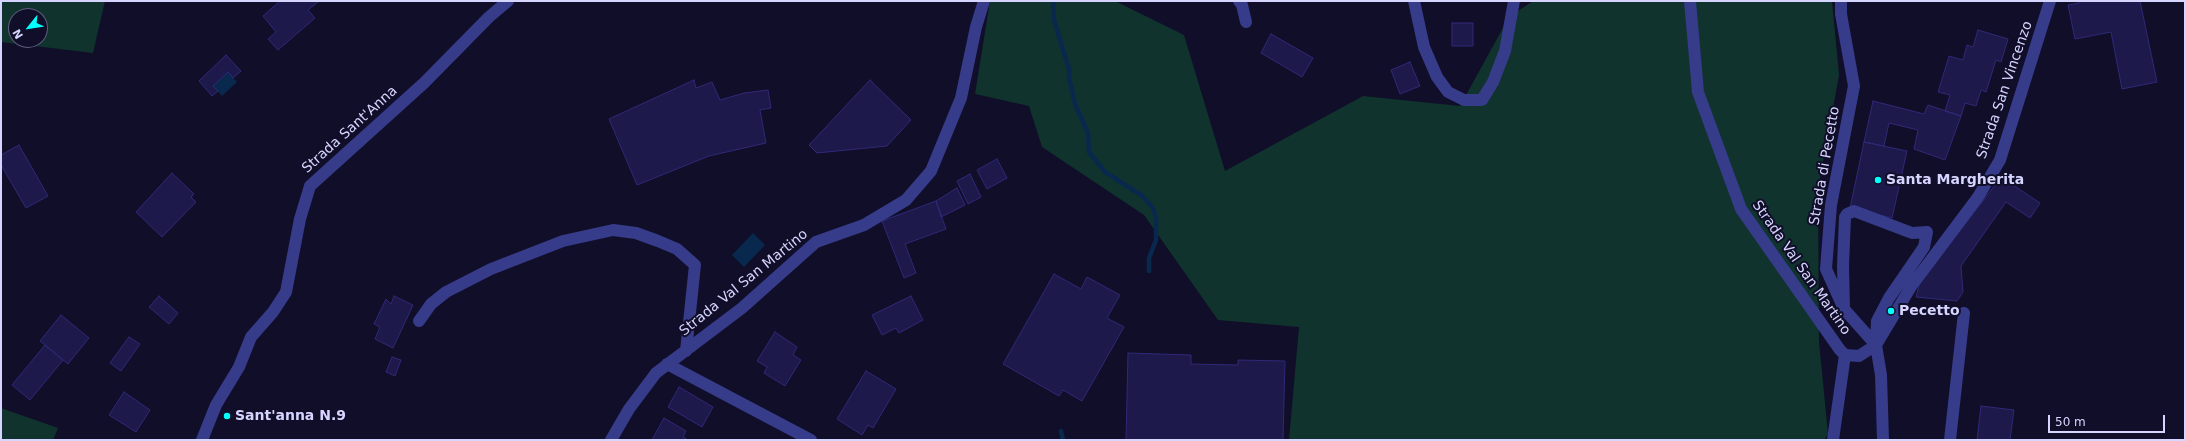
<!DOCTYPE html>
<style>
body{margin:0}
#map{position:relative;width:2186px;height:441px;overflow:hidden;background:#100e28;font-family:"DejaVu Sans",sans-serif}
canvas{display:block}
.frame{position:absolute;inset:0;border:2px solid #d6d5ff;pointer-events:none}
.north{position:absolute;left:8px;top:8px;width:40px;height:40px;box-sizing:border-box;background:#100e28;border:1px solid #5f5e7e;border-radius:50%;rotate:240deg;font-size:11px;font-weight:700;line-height:16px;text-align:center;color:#d6d5ff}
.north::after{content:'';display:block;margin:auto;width:14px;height:18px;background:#01fffe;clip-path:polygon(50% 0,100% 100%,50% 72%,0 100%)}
.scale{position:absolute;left:2048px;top:415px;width:117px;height:18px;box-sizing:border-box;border:2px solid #d6d5ff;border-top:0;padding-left:5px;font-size:12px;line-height:14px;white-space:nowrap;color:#d6d5ff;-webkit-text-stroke:3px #100e28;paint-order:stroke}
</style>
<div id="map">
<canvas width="2186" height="441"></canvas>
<div class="frame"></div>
<div class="north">N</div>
<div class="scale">50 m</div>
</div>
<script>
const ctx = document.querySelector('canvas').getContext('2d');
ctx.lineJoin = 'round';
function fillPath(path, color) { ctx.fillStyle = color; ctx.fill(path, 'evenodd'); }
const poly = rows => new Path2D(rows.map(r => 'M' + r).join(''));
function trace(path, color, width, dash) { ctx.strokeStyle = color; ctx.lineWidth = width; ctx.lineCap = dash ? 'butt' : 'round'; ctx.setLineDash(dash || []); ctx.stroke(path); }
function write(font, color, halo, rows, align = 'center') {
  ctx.font = font + ' "DejaVu Sans",sans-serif'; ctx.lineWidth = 4; ctx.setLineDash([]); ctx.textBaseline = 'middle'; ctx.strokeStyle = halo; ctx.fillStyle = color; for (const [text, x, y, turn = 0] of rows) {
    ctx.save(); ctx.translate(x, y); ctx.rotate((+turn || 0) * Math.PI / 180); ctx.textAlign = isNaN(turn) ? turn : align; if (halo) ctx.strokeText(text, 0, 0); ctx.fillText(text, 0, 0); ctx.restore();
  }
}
fillPath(poly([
 [1,1,105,1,93,53,1,42],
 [16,16,40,16,40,40,16,40],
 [990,1,1115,1,1184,35,1225,171,1363,96,1460,106,1509,17,1533,1,1832,1,1839,75,1818,189,1819,342,1828,434,1824,440,1289,440,1299,327,1218,320,1144,215,1042,147,1029,106,975,94],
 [1,408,58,428,53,440,1,440]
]), '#10332e');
fillPath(poly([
 [228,72,237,82,222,96,213,86],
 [753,233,765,245,744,267,732,255]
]), '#09284d');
trace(poly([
 [1053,1,1054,20,1069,69,1069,77,1075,104,1088,133,1089,152,1105,172,1141,195,1153,208,1156,218,1156,240,1149,258,1149,271],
 [1061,431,1063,440]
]), '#09284d', 4.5);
const building = poly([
 [280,1,319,1,308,10,315,18,278,50,268,39,276,32,263,16,280,1],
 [2079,1,2140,1,2157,82,2122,89,2111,32,2075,39,2068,5,2079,3,2079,1],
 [1452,23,1473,23,1473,46,1452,46,1452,23],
 [1978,30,2008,39,2001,62,1996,60,1986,92,1981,90,1976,106,1965,103,1961,116,1945,111,1950,95,1938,92,1949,56,1963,60,1967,45,1973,47,1978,30],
 [1271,34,1313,58,1302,77,1261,53,1271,34],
 [226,55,241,71,233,78,228,72,213,86,218,91,212,96,199,81,226,55],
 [1410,62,1420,86,1400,94,1391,70,1410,62],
 [694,80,696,88,712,82,720,100,744,93,768,90,771,108,760,110,766,143,709,156,637,185,609,119,694,80],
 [870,80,911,120,887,146,817,153,809,145,870,80],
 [1873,101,1924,114,1928,105,1961,116,1945,160,1914,149,1918,130,1889,123,1884,146,1864,142,1873,101],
 [1864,142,1907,151,1892,218,1850,208,1864,142],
 [19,145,48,196,26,208,1,165,1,155,19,145],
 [997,159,1007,178,987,189,977,170,997,159],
 [172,173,194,194,191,197,196,202,162,237,136,212,172,173],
 [970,174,981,197,968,204,957,181,970,174],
 [2001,177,2040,203,2030,218,2006,202,1961,266,1963,292,1957,301,1916,297,1919,285,2001,177],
 [957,188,965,205,941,217,936,201,957,188],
 [936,201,946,229,905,244,916,273,904,278,882,221,936,201],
 [1054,274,1081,289,1087,277,1120,295,1107,318,1124,327,1082,401,1063,390,1059,396,1003,364,1054,274],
 [159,296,178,313,169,324,149,307,159,296],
 [394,296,413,305,393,348,375,339,380,327,374,324,386,299,391,304,394,296],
 [911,296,923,320,899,333,896,328,882,335,872,315,911,296],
 [61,315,89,338,68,364,40,341,61,315],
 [775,332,797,347,793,355,801,360,785,386,764,373,767,367,757,361,775,332],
 [129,337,140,344,121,371,110,363,129,337],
 [45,345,63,360,30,400,12,385,45,345],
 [1128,353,1191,355,1191,364,1238,365,1238,360,1285,361,1283,440,1126,440,1128,353],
 [392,357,401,360,395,376,386,372,392,357],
 [866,371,896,389,873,428,868,425,862,435,837,419,866,371],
 [679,387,713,407,702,427,668,407,679,387],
 [124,392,150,410,136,432,109,415,124,392],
 [1981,406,2014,410,2010,440,1977,440,1981,406],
 [664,418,686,431,683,437,688,440,652,440,664,418]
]);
fillPath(building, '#1e194b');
trace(building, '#302978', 1);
trace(poly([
 [1239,1,1242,5,1246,22],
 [1414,1,1424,47,1437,77,1448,92,1464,100,1482,100,1493,82,1505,51,1514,1],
 [1690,1,1698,92,1741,209,1840,350,1845,355,1859,356,1876,345,1912,285,1978,197,2000,160,2050,1],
 [1841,1,1841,14,1854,86,1831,205,1826,269,1844,309,1876,345],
 [1844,309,1843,266,1845,217,1847,214,1854,211,1912,233,1927,232,1924,247,1889,298,1877,321,1876,345,1881,375,1883,440],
 [419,321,431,304,446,292,491,269,563,241,613,230,636,233,658,241,677,249,695,265,686,351],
 [667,364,811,440],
 [202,440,216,405,239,367,251,337,273,312,286,292,300,219,310,186,424,83,489,17,508,1],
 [611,440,629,409,656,373,742,308,816,242,864,225,906,200,931,171,961,98,976,27,984,1],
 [1833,440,1845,355],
 [1950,440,1964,313]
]), '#363b8a', 12);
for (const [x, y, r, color] of [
 [1878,180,4,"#01fffe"],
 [1891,311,4,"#01fffe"],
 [227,416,4,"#01fffe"]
]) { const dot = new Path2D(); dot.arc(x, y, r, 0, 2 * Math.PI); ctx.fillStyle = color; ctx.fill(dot); trace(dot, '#100e28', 1.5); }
write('14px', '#d6d5ff', '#100e28', [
 ["Strada San Vincenzo",2005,90,-71],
 ["Strada Sant'Anna",350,130,-42],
 ["Strada di Pecetto",1825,166,-80],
 ["Strada Val San Martino",1801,268,55],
 ["Strada Val San Martino",744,283,-39]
]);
write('bold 14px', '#d6d5ff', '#100e28', [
 ["Santa Margherita",1886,180],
 ["Pecetto",1899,311],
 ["Sant'anna N.9",235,416]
], 'left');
</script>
